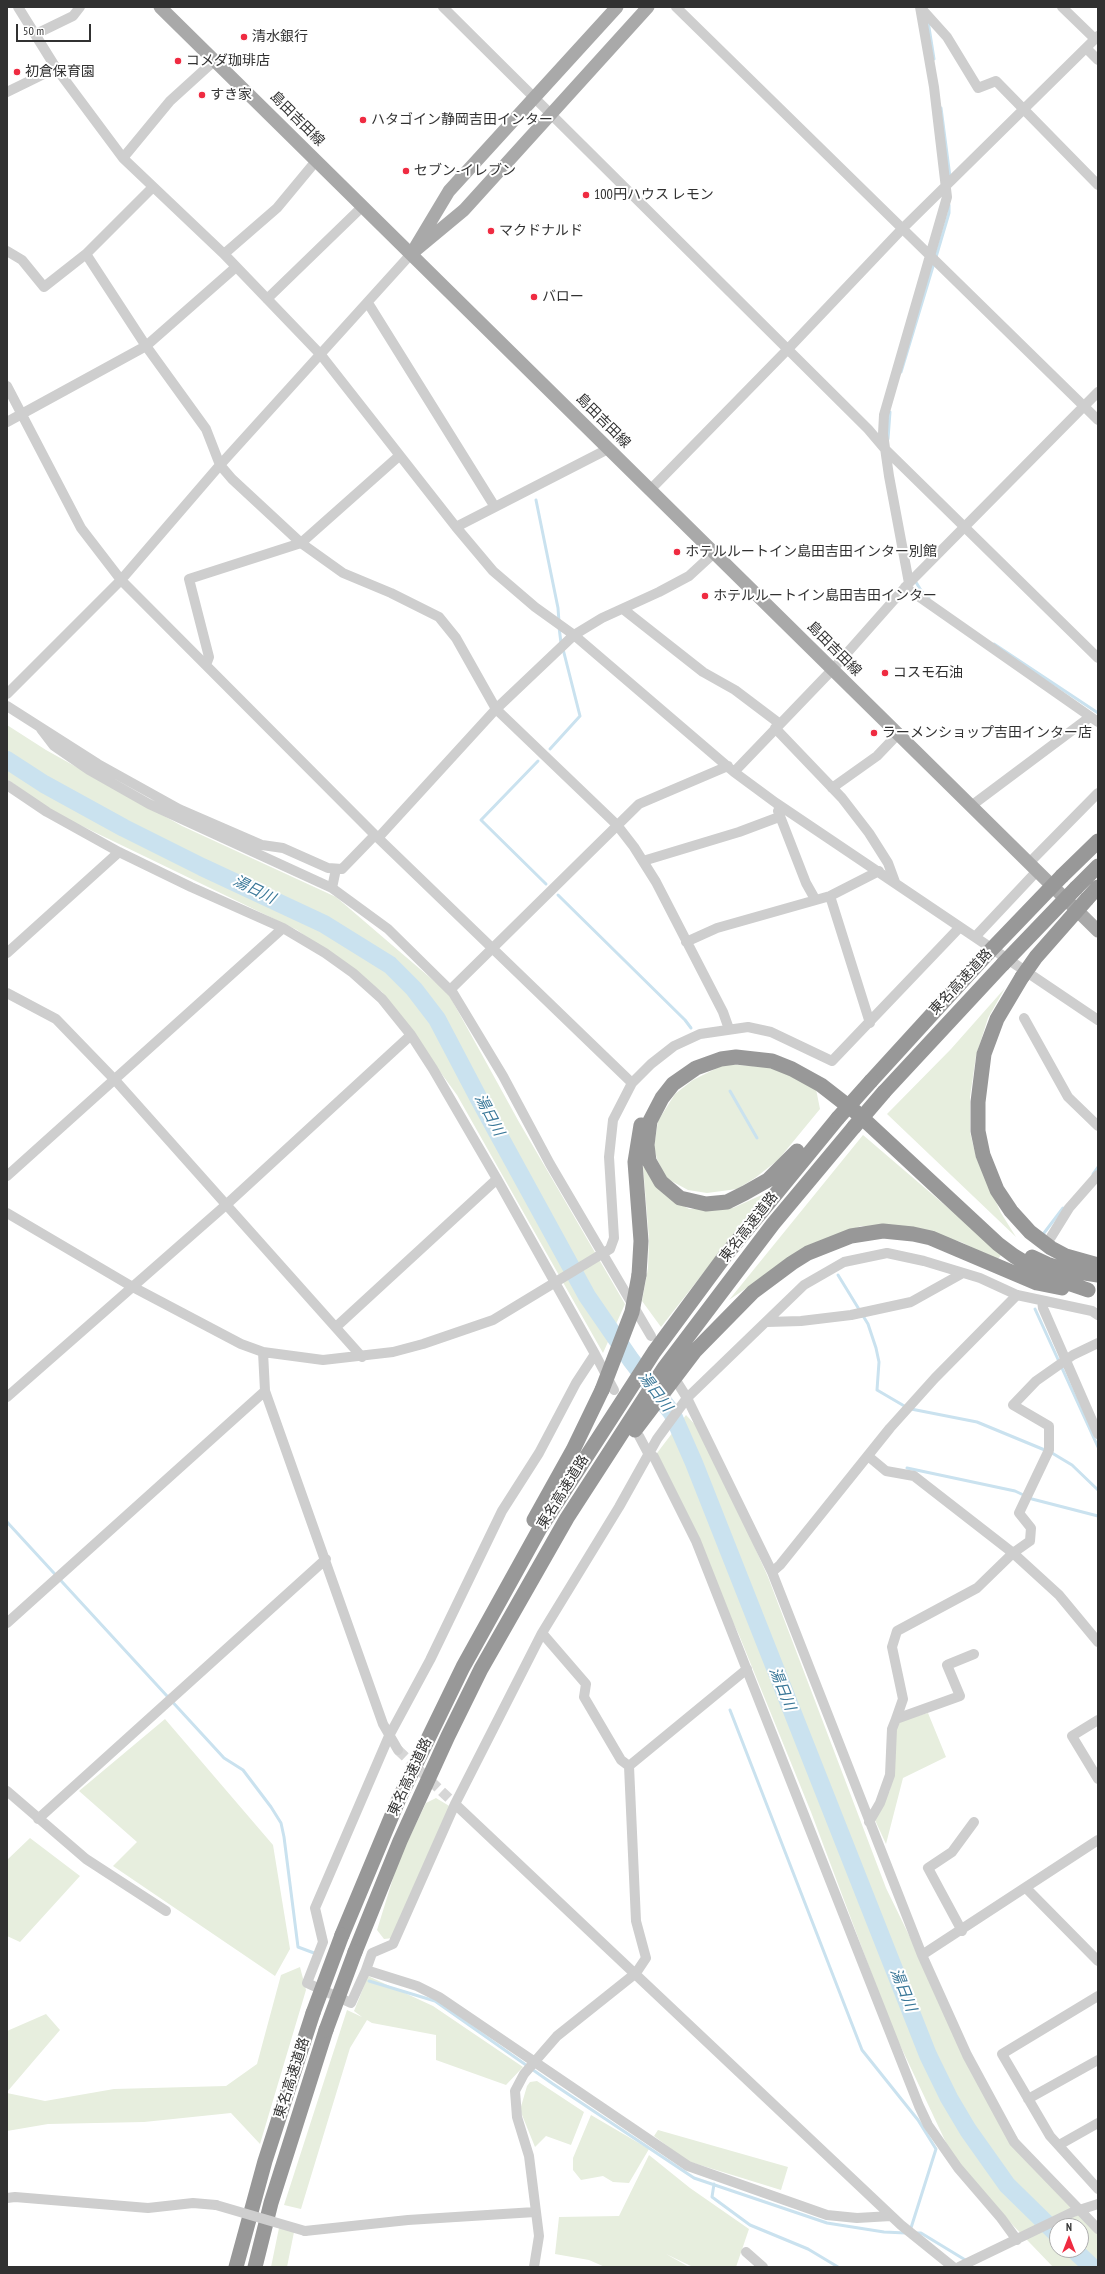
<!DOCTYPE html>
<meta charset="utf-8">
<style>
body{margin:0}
#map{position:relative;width:1105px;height:2274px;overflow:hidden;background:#fff;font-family:"PT Sans Narrow",sans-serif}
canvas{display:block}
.frame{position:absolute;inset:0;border:8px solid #313131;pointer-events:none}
.north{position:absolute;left:1049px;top:2218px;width:40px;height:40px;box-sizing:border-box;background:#fff;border:1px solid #adadad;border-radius:50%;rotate:0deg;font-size:11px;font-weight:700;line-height:16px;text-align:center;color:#313131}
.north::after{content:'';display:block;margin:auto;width:14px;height:18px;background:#ef2b41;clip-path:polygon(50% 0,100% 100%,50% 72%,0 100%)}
.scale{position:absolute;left:16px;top:24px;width:75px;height:18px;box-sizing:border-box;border:2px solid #313131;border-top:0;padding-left:5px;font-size:12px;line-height:14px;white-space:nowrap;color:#313131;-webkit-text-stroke:3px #fff;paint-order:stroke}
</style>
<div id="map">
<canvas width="1105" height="2274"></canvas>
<div class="frame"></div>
<div class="north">N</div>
<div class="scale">50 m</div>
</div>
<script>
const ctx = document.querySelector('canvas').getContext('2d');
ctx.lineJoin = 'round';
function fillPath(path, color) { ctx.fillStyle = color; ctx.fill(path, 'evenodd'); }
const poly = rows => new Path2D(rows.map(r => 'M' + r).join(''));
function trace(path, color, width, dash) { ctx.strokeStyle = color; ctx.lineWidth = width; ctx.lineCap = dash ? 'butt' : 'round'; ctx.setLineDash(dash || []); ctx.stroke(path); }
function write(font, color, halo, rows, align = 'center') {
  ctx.font = font + ' "PT Sans Narrow","Noto Sans JP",sans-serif'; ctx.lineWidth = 4; ctx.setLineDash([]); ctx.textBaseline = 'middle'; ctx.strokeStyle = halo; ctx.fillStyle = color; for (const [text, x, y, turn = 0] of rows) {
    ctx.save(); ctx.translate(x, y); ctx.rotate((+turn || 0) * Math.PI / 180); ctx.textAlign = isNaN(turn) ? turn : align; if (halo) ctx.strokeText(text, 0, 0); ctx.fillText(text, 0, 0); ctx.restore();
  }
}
fillPath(poly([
 [7,725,46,750,182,826,336,897,448,993,519,1122,625,1304,603,1353,457,1095,382,992,297,930,57,814,7,779],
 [1005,988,988,1018,976,1056,970,1097,970,1132,976,1157,1001,1213,1016,1237,887,1114,951,1049],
 [725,1064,778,1068,816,1089,820,1109,778,1160,755,1178,737,1189,707,1193,688,1190,666,1178,657,1159,654,1147,658,1121,675,1094,693,1080],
 [863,1135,1002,1254,997,1260,961,1242,927,1232,861,1226,806,1247,729,1300],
 [643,1166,668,1197,689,1209,733,1208,766,1193,661,1327,642,1301,648,1268,649,1239],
 [686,1415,704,1434,768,1577,886,1888,962,2044,1036,2169,1098,2227,1098,2267,1053,2267,958,2168,892,2028,811,1812,739,1635,654,1457],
 [1057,2226,1081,2226,1081,2250,1057,2250],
 [928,1713,946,1757,903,1778,886,1844,875,1820,890,1790,897,1722],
 [165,1719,273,1845,290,1949,275,1976,113,1866,137,1842,79,1791],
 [436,1798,451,1807,393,1938,384,1939,377,1930,399,1859,426,1803],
 [30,1838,80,1876,20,1942,7,1936,7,1860],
 [300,1967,306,1990,260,2144,231,2113,144,2122,48,2124,7,2131,7,2093,45,2101,114,2089,226,2086,257,2064,281,1975],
 [368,1976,433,2006,523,2067,506,2085,436,2060,436,2035,372,2023,367,2020,350,2048,301,2209,284,2205,347,2010,362,2017,354,2011],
 [46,2014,60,2030,7,2092,7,2031],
 [537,2081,584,2112,571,2145,546,2136,535,2147,520,2110,527,2086,530,2082],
 [591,2115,649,2149,629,2183,613,2182,603,2176,581,2180,573,2170,573,2158],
 [658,2130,788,2167,781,2190,687,2161,654,2136],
 [649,2155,690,2188,749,2229,736,2267,693,2267,666,2254,689,2267,605,2267,589,2260,555,2254,559,2217,619,2216],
 [279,2228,294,2232,287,2267,271,2267]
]), '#e7eede');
trace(poly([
 [928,21,934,59],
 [941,108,950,177],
 [936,257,949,213,949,205],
 [901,372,934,263],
 [888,439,890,412],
 [536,500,558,608,559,622],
 [914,579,922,592,929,598],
 [559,627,561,643],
 [994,644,1098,713],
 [550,749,580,716,563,649],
 [538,761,481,820,546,884],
 [558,895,685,1020,691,1028],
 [730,1091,757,1138],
 [1093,1174,1098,1167],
 [1044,1233,1063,1208],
 [838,1275,868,1324,876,1348,879,1362,877,1390,906,1407],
 [1035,1309,1098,1447],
 [911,1409,977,1422,1052,1453,1072,1465,1098,1490],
 [907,1468,1015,1491,1032,1499,1098,1516],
 [7,1522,224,1758,243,1770,271,1807,281,1823,284,1837,298,1947,314,1953],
 [730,1710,862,2050,918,2120,936,2149,910,2231],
 [369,1981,435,2001,553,2084,694,2178,827,2223,884,2232,906,2233],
 [714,2184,712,2197,750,2225,808,2249,838,2267],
 [916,2233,921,2233,967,2261]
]), '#cae2ef', 3);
trace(poly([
 [7,760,44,784,124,828,202,867,324,924,390,965,414,989,437,1019,479,1099,587,1296,631,1360,672,1413,694,1463,928,2055,949,2098,968,2130,1007,2185,1057,2234],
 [1074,2250,1092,2267]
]), '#cae2ef', 18);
trace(poly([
 [398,1750,455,1804]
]), '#d6d6d6', 10, [10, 5]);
trace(poly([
 [18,7,56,68,123,158,223,253,321,355,456,527,493,571,535,607,574,635,734,772,776,803,1098,1020],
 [443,7,868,429,885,449,1098,658],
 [676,7,1098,420],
 [920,7,947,37,978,88,996,81,1098,185],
 [1062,7,1095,39],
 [36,34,73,16,80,7],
 [1086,48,1098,60],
 [7,92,56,68],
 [123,158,170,101,214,61],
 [7,251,22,260,44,287,86,254,146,346,206,429,220,465,232,479,301,543,343,573,391,593,439,617,456,638,496,709,617,825,634,847,656,882,723,1012,729,1029],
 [86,254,153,187],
 [224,254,277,208,316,161],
 [267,299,362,207],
 [368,303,495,507],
 [7,386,81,528,121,580,375,835,632,1083],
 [7,422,146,346,236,267],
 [650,490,788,349,902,229,1098,36],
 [456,527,608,449],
 [909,583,889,476,883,434,884,415,947,197,934,87,920,7],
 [905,587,1098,722],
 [623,609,703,672,735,690,780,724],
 [206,665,209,657,189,579,301,543,399,456],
 [7,694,121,580,220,465,411,254],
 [7,706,98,764,179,809,262,845,283,848,328,868,342,869,375,835],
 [775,728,842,798,869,833,888,863,895,882],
 [41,729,54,746,89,770,149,804,332,888,388,929,453,993,503,1076,550,1164,651,1336],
 [734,772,832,670,909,583,1098,392],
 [7,785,47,812,119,852,191,887,283,928,325,953,353,973,382,999,411,1035,433,1069,497,1179,595,1354,576,1383,539,1453,502,1511,430,1660,389,1736,315,1908,323,1942,307,1983,351,2003,366,1970],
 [832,788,877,756,898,734],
 [971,806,1090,717],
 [778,811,806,883,815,899],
 [378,838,496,709,574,635,602,618,659,592,689,576,714,553],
 [643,861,739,832,779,817],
 [1029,863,1098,793],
 [332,888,336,869],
 [830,896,870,1023],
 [975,937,1037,871],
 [686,942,717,928,830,896,879,871],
 [7,953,119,852],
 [450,990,639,804,728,766],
 [7,993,56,1019,115,1080,362,1357],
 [1024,1018,1068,1097,1098,1126],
 [7,1176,283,928],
 [7,1213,131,1286,241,1344,263,1352,323,1360,393,1352,423,1344,493,1320,610,1249,614,1238,609,1157,613,1120,632,1083,651,1064,674,1046,700,1034,748,1027,771,1032,832,1061,960,927],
 [1051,1237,1069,1208,1098,1175],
 [1042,1301,1043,1308,1098,1434],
 [767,1322,801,1321,851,1315,911,1302,963,1273],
 [336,1327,497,1179],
 [263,1352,265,1391,383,1724,398,1750],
 [595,1354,614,1390],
 [677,1382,687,1398,804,1285,844,1262,887,1253,924,1261,980,1278,1017,1295,1092,1311,1098,1315],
 [7,1397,227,1204,411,1035],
 [639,1436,648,1453,654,1457,696,1541,919,2106,928,2125,958,2168,1001,2218,1017,2240],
 [868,1456,886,1471,914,1476,1013,1553,1059,1595,1098,1642],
 [772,1572,780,1565,890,1428,935,1378,1017,1295],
 [7,1623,265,1391],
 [542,1633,586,1684,584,1697,621,1760,629,1766],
 [896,1719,903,1699,892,1647,897,1631,977,1588,1013,1553,1030,1541,1031,1528,1019,1513,1049,1450,1049,1426,1013,1405,1036,1381,1073,1355,1098,1343],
 [1098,1720,1072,1736,1098,1779],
 [629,1766,747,1669],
 [7,1791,86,1859,166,1911],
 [455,1804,901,2225,953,2267],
 [38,1819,326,1559],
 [869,1822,880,1803,890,1775,892,1729,896,1719,960,1696,947,1665,974,1654],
 [1026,1888,1098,1961],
 [962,1931,928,1868,952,1852,974,1822],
 [922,1955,1098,1840],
 [1098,1996,1002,2054,1050,2136,1098,2189],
 [1028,2099,1098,2060],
 [1059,2145,1098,2123],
 [7,2198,15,2197,148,2208,193,2203,216,2205],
 [891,2216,857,2218,827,2215,688,2166,439,1997,417,1986,366,1970,372,1953,393,1944,455,1804,542,1633,619,1507,657,1439,687,1398,772,1572,922,1955,967,2055,1014,2142,1098,2229],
 [305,2231,408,2220,535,2212],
 [746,2252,763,2267],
 [534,2267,539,2236,529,2156,517,2117,515,2091,524,2074,557,2036,636,1973,646,1958,636,1921,629,1766],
 [959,2267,1073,2212,1098,2204]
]), '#cecece', 10);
trace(poly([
 [160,7,1098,931],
 [416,246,449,191,617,7],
 [411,254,464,210,648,7]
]), '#a9a9a9', 13);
trace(poly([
 [1062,876,1098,841],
 [1076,888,1098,866],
 [1087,899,1098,887],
 [1022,977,997,1019,984,1054,978,1102,978,1131,983,1155,997,1190,1011,1211,1030,1232,1051,1248,1066,1256,1098,1265],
 [871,1081,988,953],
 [884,1092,1003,964],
 [797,1151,768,1180,745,1193,727,1202,706,1204,680,1198,661,1182,649,1161,647,1145,650,1121,662,1098,673,1084,696,1068,721,1059,736,1057,772,1061,792,1069,821,1085,857,1113,998,1244,1014,1256,1047,1276,1088,1290],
 [1032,1257,1047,1264,1065,1270,1098,1275],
 [639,1275,641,1241,635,1162,641,1125],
 [635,1430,695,1351,753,1292,792,1263,808,1253,851,1236,883,1231,913,1234,931,1238,1037,1283,1062,1288],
 [534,1520,573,1450,602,1390],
 [342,1935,398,1801,427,1741,463,1667,539,1530,654,1352,725,1256,838,1118],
 [355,1952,400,1841,448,1736,481,1669,567,1518,664,1368,773,1224,854,1127],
 [236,2267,265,2161,313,2013],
 [255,2267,271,2203,326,2030]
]), '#989898', 15);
trace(poly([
 [216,2205,305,2231]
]), '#cecece', 10);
trace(poly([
 [988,953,1062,876],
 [1003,964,1076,888],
 [1022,977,1036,957,1087,899],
 [838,1118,871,1081],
 [854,1127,884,1092],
 [602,1390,632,1312,639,1275],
 [313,2013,342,1935],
 [326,2030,355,1952]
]), '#989898', 15);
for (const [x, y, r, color] of [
 [244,37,4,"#ef2b41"],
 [178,61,4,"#ef2b41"],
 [17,72,4,"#ef2b41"],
 [202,95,4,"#ef2b41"],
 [363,120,4,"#ef2b41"],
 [406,171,4,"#ef2b41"],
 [586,195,4,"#ef2b41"],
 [491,231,4,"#ef2b41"],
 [534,297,4,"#ef2b41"],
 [677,552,4,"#ef2b41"],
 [705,596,4,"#ef2b41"],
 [885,673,4,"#ef2b41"],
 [874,733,4,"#ef2b41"]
]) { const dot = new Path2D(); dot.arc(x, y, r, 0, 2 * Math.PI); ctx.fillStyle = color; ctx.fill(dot); trace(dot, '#fff', 1.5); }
write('14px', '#313131', '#fff', [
 ["清水銀行",252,37],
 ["コメダ珈琲店",186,61],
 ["初倉保育園",25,72],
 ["すき家",210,95],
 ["ハタゴイン静岡吉田インター",371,120],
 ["セブン-イレブン",414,171],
 ["100円ハウス レモン",594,195],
 ["マクドナルド",499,231],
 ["バロー",542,297],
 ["ホテルルートイン島田吉田インター別館",685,552],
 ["ホテルルートイン島田吉田インター",713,596],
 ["コスモ石油",893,673],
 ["ラーメンショップ吉田インター店",882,733]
], 'left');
write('14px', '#313131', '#fff', [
 ["島田吉田線",297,119,45],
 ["島田吉田線",603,421,45],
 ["島田吉田線",834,649,45],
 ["東名高速道路",961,982,-47],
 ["東名高速道路",749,1227,-52],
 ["東名高速道路",563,1492,-58],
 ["東名高速道路",410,1777,-65],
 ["東名高速道路",292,2078,-72]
]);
write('italic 15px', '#397798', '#fff', [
 ["湯日川",254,890,26],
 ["湯日川",489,1115,62],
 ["湯日川",655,1392,53],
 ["湯日川",782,1689,68],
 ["湯日川",903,1990,68]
]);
</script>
